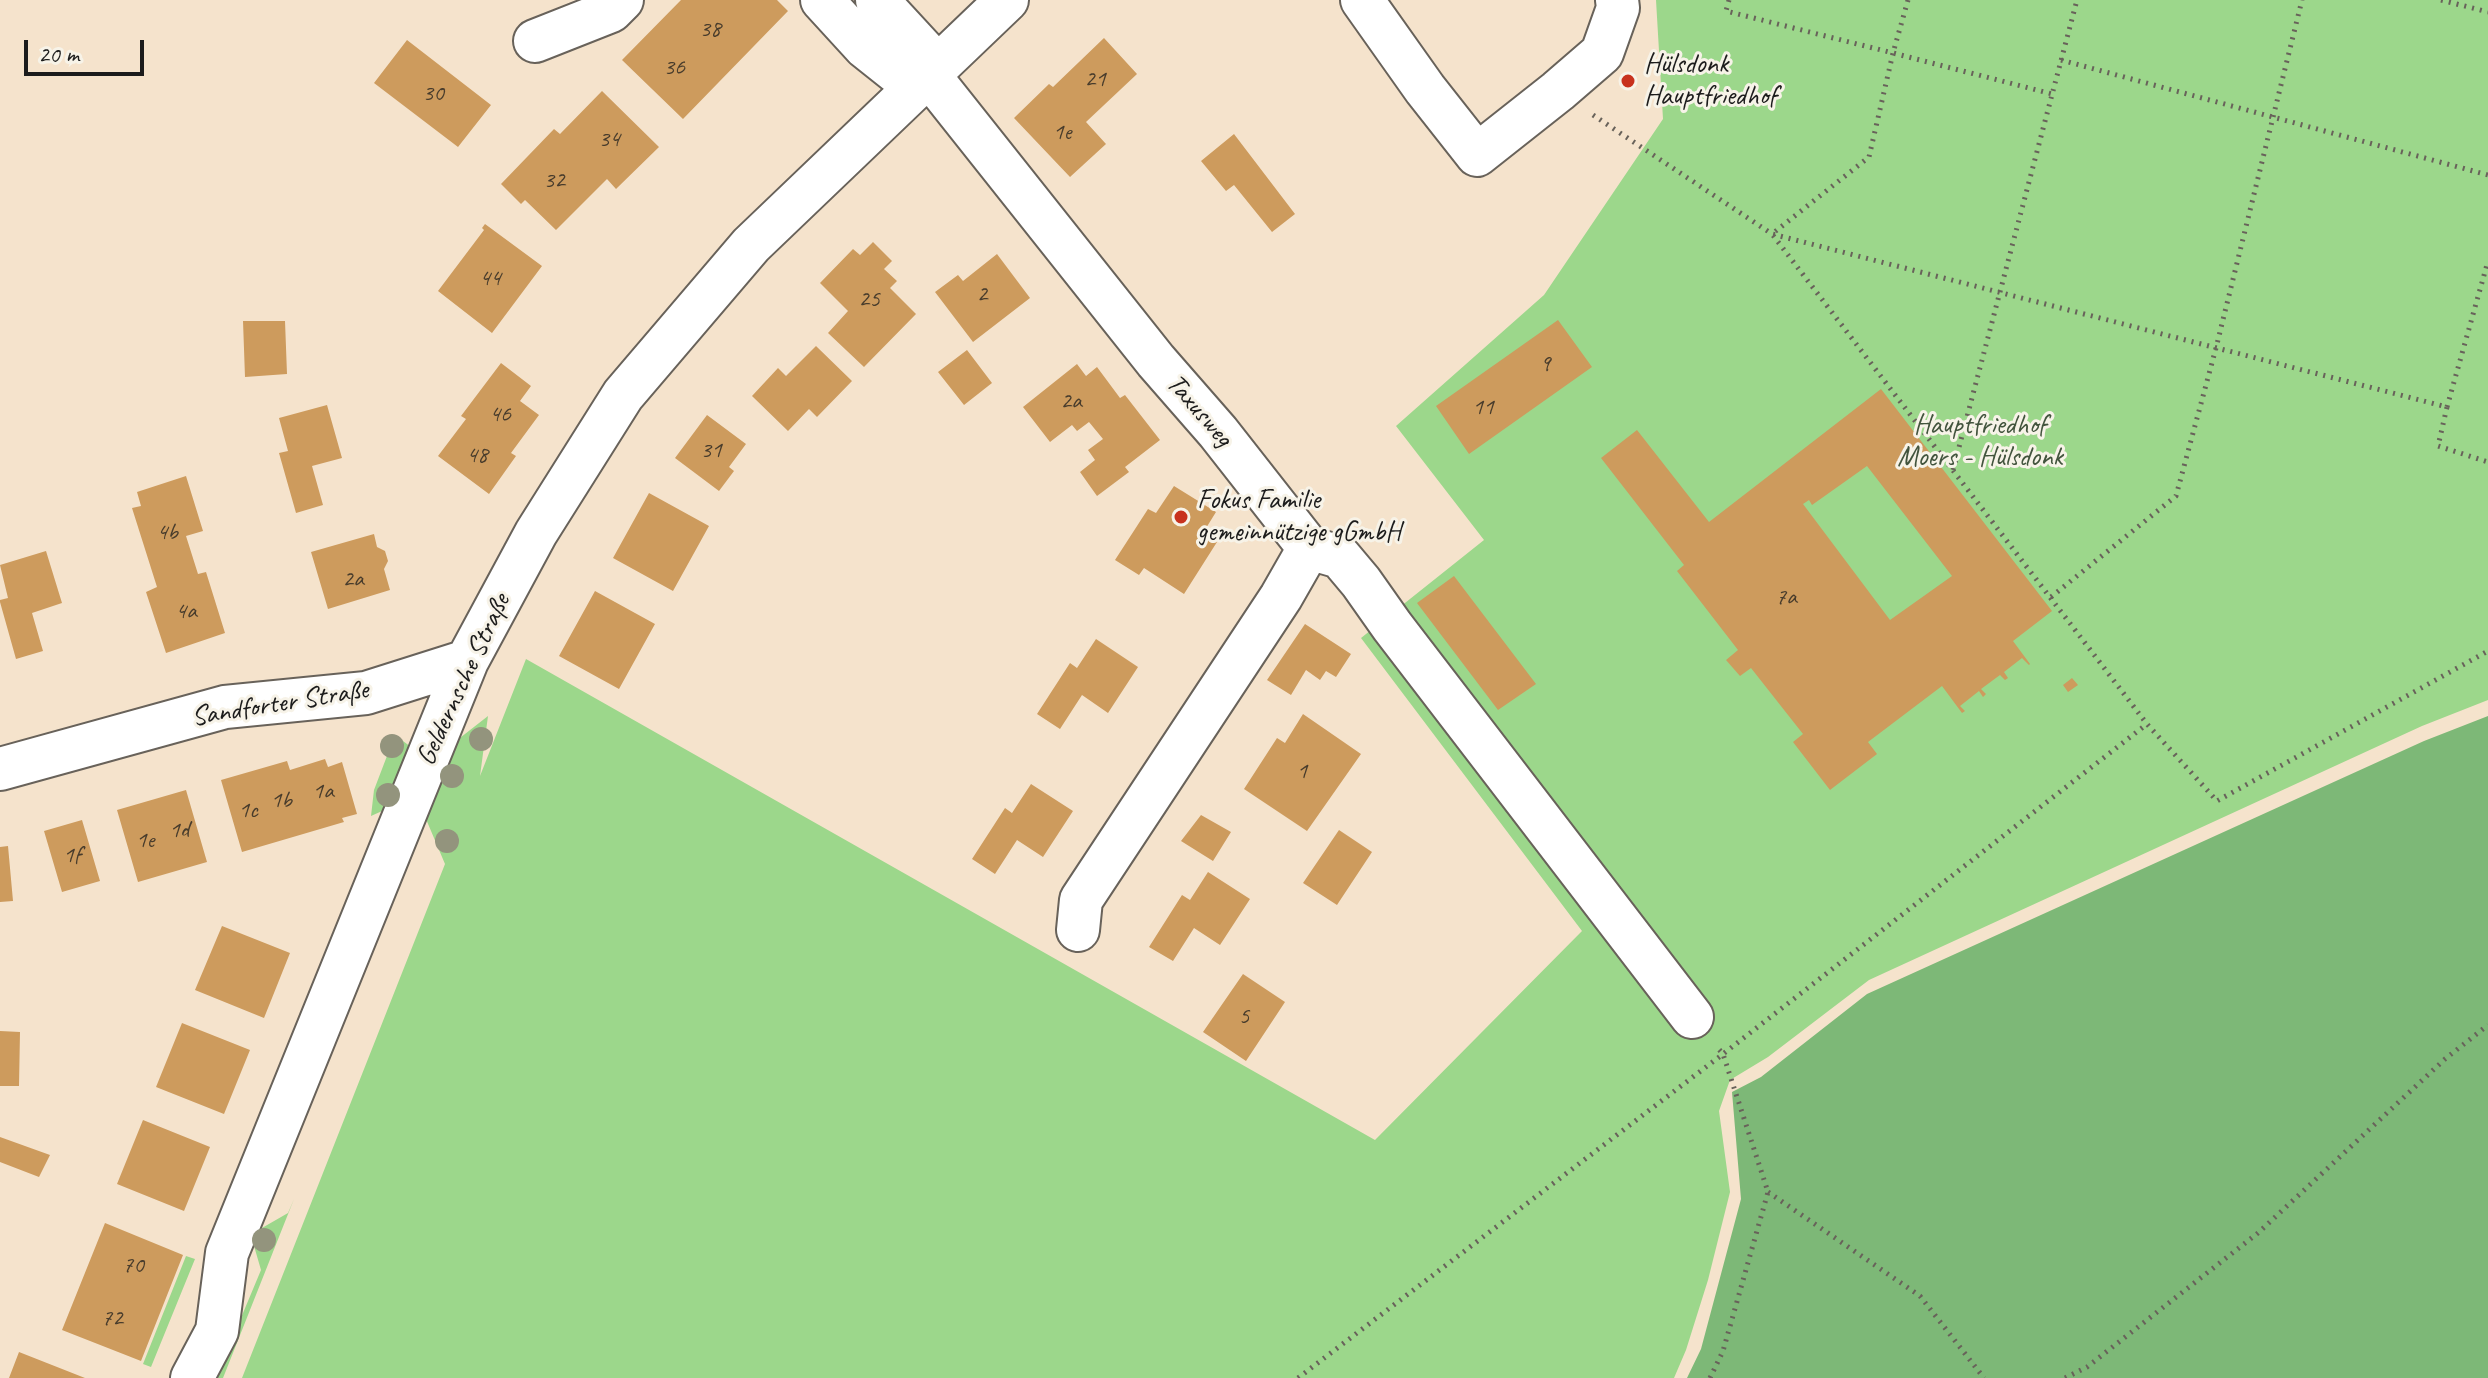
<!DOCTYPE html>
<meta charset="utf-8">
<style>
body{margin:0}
#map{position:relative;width:2488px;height:1378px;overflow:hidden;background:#f5e3cc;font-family:Caveat,sans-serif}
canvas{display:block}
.scale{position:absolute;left:24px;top:40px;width:120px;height:36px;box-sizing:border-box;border:4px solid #1c1c1c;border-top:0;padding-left:10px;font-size:24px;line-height:28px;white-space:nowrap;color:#1c1c1c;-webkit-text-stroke:6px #f7f3e8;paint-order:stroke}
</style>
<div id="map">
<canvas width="2488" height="1378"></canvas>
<div class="scale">20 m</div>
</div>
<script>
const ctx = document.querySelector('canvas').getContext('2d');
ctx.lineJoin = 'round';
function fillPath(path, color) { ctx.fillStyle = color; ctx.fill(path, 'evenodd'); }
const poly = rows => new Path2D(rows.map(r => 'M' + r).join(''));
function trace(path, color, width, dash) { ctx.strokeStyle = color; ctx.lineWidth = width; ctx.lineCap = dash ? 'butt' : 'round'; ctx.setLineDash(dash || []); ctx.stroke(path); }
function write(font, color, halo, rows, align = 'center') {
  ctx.font = font + ' Caveat,sans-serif'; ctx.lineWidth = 6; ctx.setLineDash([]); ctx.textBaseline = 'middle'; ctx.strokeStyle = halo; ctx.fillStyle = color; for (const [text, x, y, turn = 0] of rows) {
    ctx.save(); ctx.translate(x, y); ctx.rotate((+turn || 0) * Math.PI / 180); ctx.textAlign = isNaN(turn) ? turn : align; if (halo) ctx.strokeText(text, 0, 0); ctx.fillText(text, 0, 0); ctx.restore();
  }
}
fillPath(poly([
 [1656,0,2488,0,2488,700,2422,726,1869,980,1768,1057,1730,1080,1719,1111,1730,1192,1708,1280,1686,1350,1674,1378,242,1378,445,864,423,812,456,741,488,716,480,776,526,659,1375,1140,1582,931,1361,638,1484,540,1396,426,1544,295,1663,119],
 [395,735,411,747,400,803,371,816,374,790],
 [294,1199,223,1378,211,1378,220,1368,261,1270,252,1239,255,1232,288,1213],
 [186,1256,195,1259,151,1367,143,1364]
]), '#9cd78b');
fillPath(poly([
 [2488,716,2488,1378,1687,1378,1701,1349,1741,1199,1732,1092,1761,1077,1867,994,2424,741]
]), '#7db877');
fillPath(poly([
 [681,0,777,0,788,11,683,119,622,60],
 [1104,38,1137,74,1086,122,1106,144,1070,177,1014,118,1049,84,1053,87],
 [407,40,491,105,458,147,374,83],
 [602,91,659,147,616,189,607,179,556,230,525,200,521,204,501,184,554,129,560,134],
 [1234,134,1295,214,1272,232,1234,185,1226,191,1201,161],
 [485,224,542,266,492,333,438,291,484,230,482,228],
 [873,242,892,261,884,269,897,281,890,288,916,314,864,367,828,333,848,311,820,283,853,249,860,255],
 [997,254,1030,298,973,342,935,292,958,275,963,281],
 [1558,320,1592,367,1469,454,1436,406],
 [243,321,285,321,287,374,245,377],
 [816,346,852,381,817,417,809,409,788,431,752,396,778,368,786,376],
 [967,350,992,383,964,405,938,372],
 [501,363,531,386,520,401,539,415,511,453,516,456,489,494,438,456,466,419,461,416],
 [1077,364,1086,376,1097,367,1120,398,1125,395,1160,440,1125,467,1129,472,1097,496,1080,472,1095,460,1088,450,1103,439,1089,422,1077,431,1072,425,1050,442,1023,407],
 [1881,389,2052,611,2013,641,2030,664,2029,665,2022,658,2004,672,2008,678,2005,680,2000,675,1981,689,1986,694,1983,697,1979,691,1960,706,1965,711,1962,713,1942,686,1868,742,1877,754,1830,790,1793,742,1803,734,1751,668,1740,676,1726,660,1738,650,1677,571,1684,565,1601,458,1637,430,1709,522],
 [1867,466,1952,576,1890,620,1803,504,1809,500,1812,505],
 [327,405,342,458,312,466,323,505,296,513,279,453,288,451,279,418],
 [707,415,746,444,729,467,734,471,719,491,675,458],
 [186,476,203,531,186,536,198,574,206,572,225,633,166,653,146,592,157,587,132,508,141,506,137,492],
 [1174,486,1216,512,1203,533,1217,542,1184,594,1144,568,1139,575,1115,560,1148,509,1156,513],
 [649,493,709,526,673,591,613,558],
 [374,534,377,547,385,551,388,561,384,569,390,590,328,609,311,552],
 [46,551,62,603,32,613,43,651,16,659,0,602,0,600,8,598,0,565],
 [1454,576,1536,684,1498,710,1417,603],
 [595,591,655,624,619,689,559,656],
 [1305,624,1351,654,1336,677,1326,671,1320,680,1306,670,1291,695,1267,680],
 [1096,639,1138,667,1108,713,1082,695,1060,729,1037,714,1070,663,1077,668],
 [2072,678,2078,685,2068,692,2063,685],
 [1303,714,1361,754,1307,831,1244,789,1277,738,1285,743],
 [325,759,328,767,342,762,357,814,342,818,344,822,242,852,221,780,287,761,290,770],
 [1031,784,1073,811,1043,857,1017,840,995,874,972,859,1005,808,1012,813],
 [186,790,207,862,138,882,117,810],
 [1201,815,1231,832,1213,861,1181,841],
 [82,820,100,881,62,892,44,831],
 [1339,830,1372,852,1337,905,1303,883],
 [8,846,13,901,0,902,0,847],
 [1208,872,1250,899,1220,945,1194,928,1173,961,1149,947,1182,895,1190,900],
 [222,926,290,953,264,1018,195,990],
 [1243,974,1285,1002,1246,1061,1203,1032],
 [182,1023,250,1050,224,1114,156,1087],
 [0,1031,20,1032,19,1086,0,1086],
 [143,1120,210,1147,184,1211,117,1184],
 [0,1137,50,1155,39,1177,0,1162],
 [105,1223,183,1255,141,1361,62,1330],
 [19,1352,85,1378,9,1378]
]), '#cd9b5d');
const minor = poly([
 [822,0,865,47,914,86],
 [877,0,937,65],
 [1362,0,1425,89,1477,155,1558,91,1602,53,1618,8,1617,0],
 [535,41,611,11,622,0],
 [928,74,1156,361,1218,432,1309,548,1281,597,1081,900,1078,930],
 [1309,548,1340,557,1361,582,1392,626,1692,1017],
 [0,769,225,707,366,693,467,661],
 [192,1378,217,1331,227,1253,467,661,536,533,623,395,751,245,1007,0]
]);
trace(minor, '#68625a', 46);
trace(poly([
 [1729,0,1726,11,1893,53,1869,157,1772,234,2147,724,2217,801,2488,651],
 [1908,0,1893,53,2052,94],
 [2441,0,2488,12],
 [2061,60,2488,175],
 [1593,115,1772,234,2447,407,2438,446,2488,462],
 [2447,407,2488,261],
 [1953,470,2077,0],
 [2051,597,2176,496,2216,348,2302,0],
 [1768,1192,1920,1296,1984,1378],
 [1298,1378,1723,1054,2147,724],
 [1710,1378,1723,1351,1768,1192,1723,1054,1716,1046],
 [2065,1378,2087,1367,2258,1233,2445,1059,2488,1025]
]), '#68625a', 5, [2, 6]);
trace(minor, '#fff', 42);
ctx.fillStyle = '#93947d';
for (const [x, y] of [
 [481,739],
 [392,746],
 [452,776],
 [388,795],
 [447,841],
 [264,1240]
]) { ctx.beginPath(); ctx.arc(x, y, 12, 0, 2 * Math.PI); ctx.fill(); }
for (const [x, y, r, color] of [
 [1628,81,8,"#c8321e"],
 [1181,517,8,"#c8321e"]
]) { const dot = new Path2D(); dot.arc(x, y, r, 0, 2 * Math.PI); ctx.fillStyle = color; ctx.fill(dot); trace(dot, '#f7f3e8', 3); }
write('24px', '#483c2c', null, [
 ["38",710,30],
 ["36",674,68],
 ["21",1095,80],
 ["30",433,94],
 ["1e",1062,133],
 ["34",609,140],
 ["32",554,181],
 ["44",490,279],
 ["2",982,295],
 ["25",869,300],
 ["9",1545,365],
 ["2a",1071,402],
 ["11",1483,408],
 ["46",500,415],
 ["31",711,451],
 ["48",477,456],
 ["4b",167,533],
 ["2a",353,580],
 ["7a",1786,598],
 ["4a",186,612],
 ["1",1302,772],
 ["1a",323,792],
 ["1b",281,801],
 ["1c",248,811],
 ["1d",179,831],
 ["1e",145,841],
 ["1f",72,856],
 ["5",1244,1017],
 ["70",133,1266],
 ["72",112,1319]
]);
write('28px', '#1c1c1c', '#f7f3e8', [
 ["Hülsdonk",1644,65],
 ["Hauptfriedhof",1644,97],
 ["Fokus Familie",1197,501],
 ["gemeinnützige gGmbH",1197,533]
], 'left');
write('28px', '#1c1c1c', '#f7f3e8', [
 ["Taxusweg",1199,411,49],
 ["Geldernsche Straße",464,680,-65],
 ["Sandforter Straße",280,704,-9]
]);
write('28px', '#42543d', '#f7f3e8', [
 ["Hauptfriedhof",1980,426],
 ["Moers - Hülsdonk",1980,458]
]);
</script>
